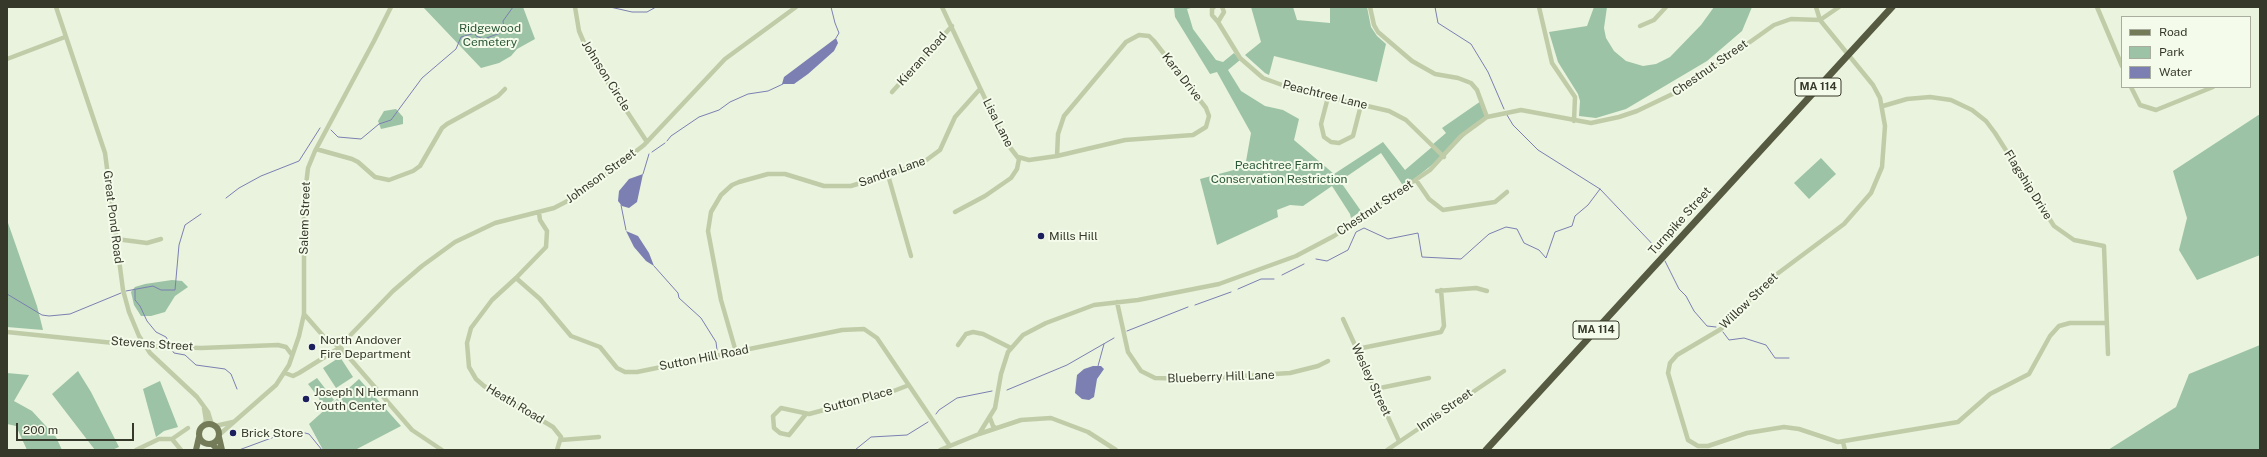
<!DOCTYPE html>
<style>
body{margin:0}
#map{position:relative;width:2267px;height:457px;overflow:hidden;background:#eaf3dd;font-family:"Public Sans",sans-serif}
canvas{display:block}
.frame{position:absolute;inset:0;border:8px solid #363929;pointer-events:none}
.legend{position:absolute;left:2121px;top:16px;width:130px;height:72px;box-sizing:border-box;background:#f4fbea;border:1px solid #a8ad9d;margin:0;padding:5px 7px;list-style:none;font-size:12px;color:#363929}
.legend li{display:flex;align-items:center;gap:8px;height:20px}
.legend b{width:20px;border:1px solid #a8ad9d}
.scale{position:absolute;left:16px;top:423px;width:118px;height:18px;box-sizing:border-box;border:2px solid #363929;border-top:0;padding-left:5px;font-size:12px;line-height:14px;white-space:nowrap;color:#363929;-webkit-text-stroke:3px #f4fbea;paint-order:stroke}
</style>
<div id="map">
<canvas width="2267" height="457"></canvas>
<div class="frame"></div>
<ul class="legend">
<li><b style="height:5px;background:#747b59"></b>Road</li>
<li><b style="height:11px;background:#9cc3a5"></b>Park</li>
<li><b style="height:11px;background:#7b7fb2"></b>Water</li>
</ul>
<div class="scale">200 m</div>
</div>
<script>
const ctx = document.querySelector('canvas').getContext('2d');
ctx.lineJoin = 'round';
function fillPath(path, color) { ctx.fillStyle = color; ctx.fill(path, 'evenodd'); }
const poly = rows => new Path2D(rows.map(r => 'M' + r).join(''));
function trace(path, color, width, dash) { ctx.strokeStyle = color; ctx.lineWidth = width; ctx.lineCap = dash ? 'butt' : 'round'; ctx.setLineDash(dash || []); ctx.stroke(path); }
function write(font, color, halo, rows, align = 'center') {
  ctx.font = font + ' "Public Sans",sans-serif'; ctx.lineWidth = 4; ctx.setLineDash([]); ctx.textBaseline = 'middle'; ctx.strokeStyle = halo; ctx.fillStyle = color; for (const [text, x, y, turn = 0] of rows) {
    ctx.save(); ctx.translate(x, y); ctx.rotate((+turn || 0) * Math.PI / 180); ctx.textAlign = isNaN(turn) ? turn : align; if (halo) ctx.strokeText(text, 0, 0); ctx.fillText(text, 0, 0); ctx.restore();
  }
}
fillPath(poly([
 [423,7,523,7,535,39,517,49,511,56,499,63,481,68],
 [1174,7,1195,7,1187,9,1193,29,1216,60,1223,62,1234,53,1240,60,1228,70,1241,91,1265,106,1283,110,1299,119,1294,140,1334,174,1383,142,1405,170,1432,147,1442,157,1404,187,1381,153,1340,181,1361,211,1351,218,1350,214,1332,186,1303,206,1290,205,1277,210,1278,217,1217,245,1200,179,1245,167,1251,133,1217,72,1210,74,1175,17],
 [1251,7,1293,7,1297,20,1330,23,1330,7,1367,7,1371,27,1377,36,1386,44,1377,82,1274,56,1269,75,1265,73,1245,55,1261,42],
 [1594,7,1607,7,1604,28,1606,38,1614,51,1626,61,1643,66,1656,64,1670,57,1701,25,1714,7,1752,7,1742,31,1707,61,1626,109,1596,118,1579,116,1580,101,1578,94,1558,62,1549,32,1587,26],
 [1481,101,1487,117,1476,124,1444,157,1432,145,1446,133,1442,128],
 [396,109,403,117,403,124,381,129,378,121,384,111],
 [2260,114,2260,255,2197,280,2179,250,2187,218,2173,171],
 [1821,158,1836,174,1809,199,1794,183],
 [7,220,37,306,43,330,7,327],
 [172,280,182,281,188,287,175,296,165,312,151,316,141,316,134,305,131,292,135,287,145,284],
 [2260,345,2260,450,2108,450,2176,407,2189,374],
 [340,357,353,377,336,388,323,368],
 [78,371,91,392,119,447,112,450,95,450,52,394],
 [7,373,29,375,14,401,32,411,56,437,62,450,27,450,16,426,7,424],
 [317,378,334,400,322,409,320,407,319,398,308,384],
 [359,379,401,426,355,450,323,450,309,424],
 [160,381,178,427,164,431,156,437,143,389]
]), '#9cc3a5');
fillPath(poly([
 [836,38,838,43,834,51,808,74,794,84,782,84,784,77],
 [643,174,637,202,629,208,622,206,618,201,619,191,629,179],
 [626,231,638,236,649,253,654,266,646,261,634,247],
 [1093,366,1101,366,1104,369,1097,379,1094,397,1089,400,1082,399,1075,393,1077,375,1084,369]
]), '#7b7fb2');
trace(poly([
 [610,7,632,12,647,12,656,7],
 [831,7,835,23,839,33,836,38],
 [1435,7,1438,23,1471,44,1488,72,1504,109],
 [1507,115,1513,125,1538,150,1600,189,1659,251],
 [331,130,338,137,361,139,379,124,391,120,422,78,456,49,461,37,475,33,476,36,484,39,500,33,504,28,503,21,513,7],
 [667,141,671,136,699,117,719,110,730,102,748,94,768,91,783,84],
 [652,152,665,143],
 [643,174,649,154],
 [226,198,239,188,261,176,299,161,320,128],
 [621,205,626,230],
 [1316,259,1327,261,1348,250,1356,232,1364,228,1388,239,1418,233,1422,257,1461,259,1489,234,1506,227,1517,229,1524,243,1539,250,1546,258,1555,232,1572,226,1575,216,1588,205,1600,189],
 [1665,261,1679,289,1686,296,1694,311,1707,326,1716,327],
 [654,266,678,293,679,298,701,318,716,342,717,350],
 [1282,275,1304,264],
 [1238,289,1261,279,1274,279],
 [135,290,135,300,140,306,147,321,156,332,166,337,171,346],
 [126,291,153,286,161,290,175,290,179,245,185,225,201,214],
 [7,294,42,315,49,316,70,314,121,293],
 [1195,305,1231,292],
 [1127,331,1188,307],
 [1723,332,1729,340,1744,338,1766,345,1775,358,1789,358],
 [171,349,174,353,185,355,196,365,225,369,231,374,237,389],
 [1098,366,1104,344],
 [1007,390,1067,365,1114,338],
 [936,414,939,410,957,398,992,391],
 [239,450,293,430,309,434,322,450],
 [855,450,871,437,907,435,928,422]
]), '#7b7fb2', 1);
trace(poly([
 [56,7,105,153,123,290,129,312,139,336,150,353,197,397,208,412,212,425],
 [575,7,579,31,588,52,647,142],
 [942,7,1005,141,1019,159,1017,169,1011,178,985,196,955,212],
 [1214,7,1212,9,1212,15,1218,22,1240,58,1263,78,1293,89,1389,111,1406,120,1444,157],
 [1370,7,1374,25,1378,32,1412,61,1435,74,1458,78,1471,83,1477,90,1487,117],
 [1539,7,1552,63,1575,97,1574,121],
 [1816,7,1820,20,1873,85,1880,98,1885,126,1882,167,1871,193,1844,224,1773,277,1721,329,1677,355,1670,363,1668,373,1688,440,1698,446,1708,446,1747,433,1784,427,1799,429,1838,442,1958,422,1990,394,2029,374,2050,336,2059,326,2070,323,2107,323],
 [2097,7,2122,66],
 [1218,22,1224,12,1222,7],
 [1640,26,1654,20,1666,7],
 [7,59,65,37],
 [2131,87,2140,105,2156,110,2213,87],
 [892,92,952,26],
 [1328,97,1321,124,1324,137,1331,142,1339,143,1353,136,1361,105],
 [1883,106,1907,99,1930,97,1951,100,1972,110,1986,121,1995,133,2054,226,2074,240,2104,246,2108,354],
 [316,149,352,159,358,162,375,177,389,180,413,171,420,166,442,128,447,124,498,96,505,89],
 [1018,157,1029,160,1057,156,1058,134,1064,116,1126,42,1139,35,1149,36,1154,41,1206,108,1209,116,1206,127,1193,135,1125,140,1057,156],
 [888,175,911,256],
 [1416,180,1429,199,1443,210,1495,202,1507,192],
 [539,213,540,220,547,231,546,247,516,278,540,299,571,336,600,347,617,368,625,372,637,372,842,330,864,329,877,338,950,446],
 [116,239,147,243,161,239],
 [516,278,492,300,471,328,467,343,469,367,476,379,484,386,553,427,561,437,557,450],
 [1437,291,1476,288,1487,291],
 [1117,302,1128,352,1141,371,1155,378,1194,379,1290,373,1318,366,1328,361],
 [304,314,325,338,340,347,412,430,442,450],
 [1343,319,1399,441],
 [7,332,143,346,201,348,278,345,286,347,292,355],
 [958,345,966,334,973,332,983,334,1011,348],
 [1357,349,1441,332,1444,326,1441,290],
 [736,352,721,300,708,231,711,212,721,195,732,185,739,182,768,174,785,174,824,186,851,186,921,164,940,150,955,117,980,89],
 [285,373,293,376,299,373,336,350,393,291,422,266,455,242,495,223,554,208,579,195,594,184,644,145,725,59,796,7],
 [1375,389,1429,378],
 [806,414,789,435,780,433,774,428,773,416,781,408,809,414,891,392,909,385],
 [990,418,993,426,996,428],
 [215,426,233,422],
 [202,427,206,421,204,408],
 [979,434,1021,420,1051,418,1088,432,1116,450],
 [219,435,276,385,289,365,299,336,304,314,304,202,308,168,315,151,374,41,391,7],
 [172,439,181,450],
 [561,440,599,437],
 [1843,442,1845,450],
 [136,450,159,439,172,439,188,428],
 [940,450,979,434,995,408,1001,374,1008,352,1023,335,1046,323,1094,305,1138,300,1219,284,1296,256,1334,236,1430,170,1461,136,1487,117,1521,110,1591,123,1619,117,1637,111,1685,88,1774,25,1791,19,1820,20,1839,7],
 [1387,450,1504,371]
]), '#c0cca8', 4.5);
trace(poly([
 '199 434a10 10 0 1 1 20 0a10 10 0 1 1-20 0Z',
 [219,437,222,450],
 [212,444,218,450],
 [196,450,199,437]
]), '#747b59', 6);
trace(poly([
 [1486,450,1892,7]
]), '#555a40', 7);
for (const [x, y, r, color] of [
 [1041,236,4,"#1c1f5d"],
 [312,347,4,"#1c1f5d"],
 [306,399,4,"#1c1f5d"],
 [233,433,4,"#1c1f5d"]
]) { const dot = new Path2D(); dot.arc(x, y, r, 0, 2 * Math.PI); ctx.fillStyle = color; ctx.fill(dot); trace(dot, '#f4fbea', 1.5); }
for (const [x, y, w] of [
 [1818,87,46],
 [1596,330,46]
]) { const box = new Path2D(); box.roundRect(x - w / 2, y - 9, w, 18, 3); ctx.fillStyle = '#f4fbea'; ctx.fill(box); trace(box, '#363929', 1); }
write('bold 11px', '#363929', null, [
 ["MA 114",1818,87],
 ["MA 114",1596,330]
]);
write('12px', '#2b5837', '#f4fbea', [
 ["Ridgewood",490,28],
 ["Cemetery",490,42],
 ["Peachtree Farm",1279,165],
 ["Conservation Restriction",1279,179]
]);
write('12px', '#363929', '#f4fbea', [
 ["Kieran Road",922,59,-48],
 ["Chestnut Street",1710,68,-35],
 ["Johnson Circle",606,76,58],
 ["Kara Drive",1182,77,52],
 ["Peachtree Lane",1325,95,14],
 ["Lisa Lane",998,123,63],
 ["Sandra Lane",892,172,-19],
 ["Johnson Street",601,176,-36],
 ["Flagship Drive",2028,185,58],
 ["Chestnut Street",1375,208,-34],
 ["Great Pond Road",113,217,83],
 ["Salem Street",305,218,-88],
 ["Turnpike Street",1680,221,-48],
 ["Willow Street",1749,301,-44],
 ["Stevens Street",152,344,4],
 ["Sutton Hill Road",704,358,-11],
 ["Blueberry Hill Lane",1221,377,-2],
 ["Wesley Street",1371,380,65],
 ["Sutton Place",858,400,-15],
 ["Heath Road",515,404,31],
 ["Innis Street",1445,410,-35]
]);
write('12px', '#363929', '#f4fbea', [
 ["Mills Hill",1049,236],
 ["North Andover",320,340],
 ["Fire Department",320,354],
 ["Joseph N Hermann",314,392],
 ["Youth Center",314,406],
 ["Brick Store",241,433]
], 'left');
</script>
